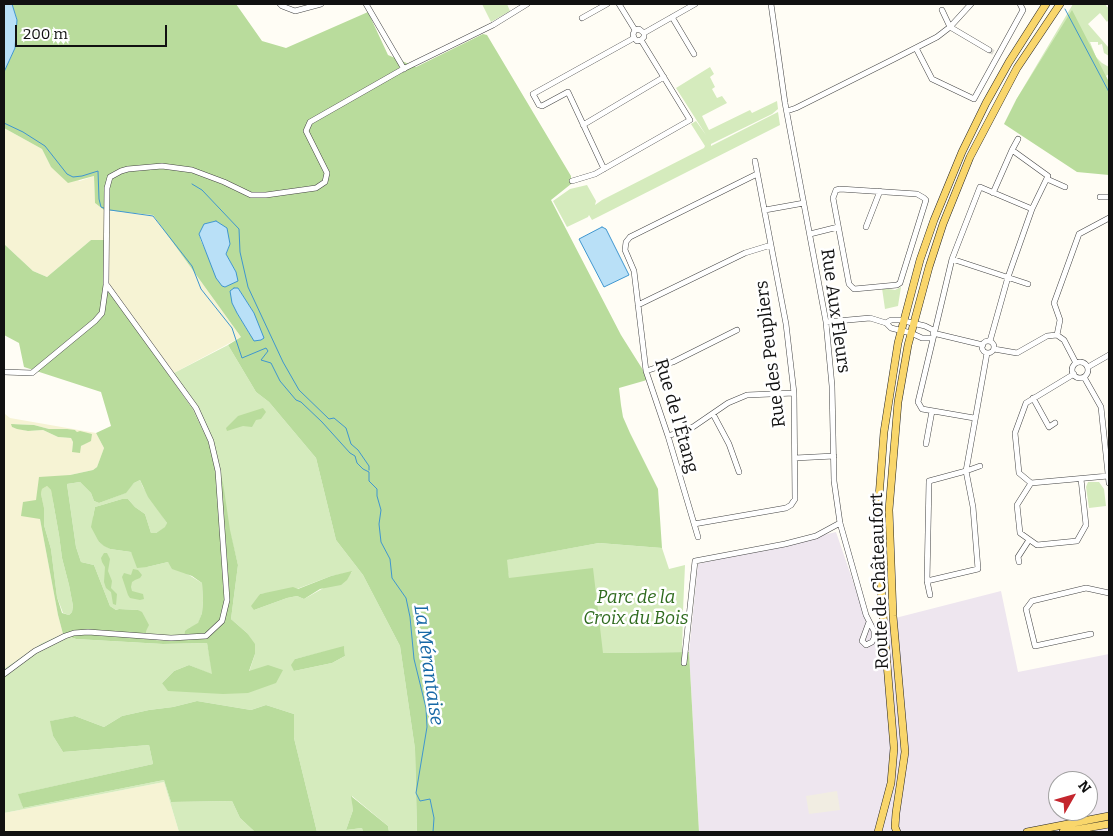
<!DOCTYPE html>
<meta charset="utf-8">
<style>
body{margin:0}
#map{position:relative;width:1113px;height:836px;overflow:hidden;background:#fffdf5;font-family:Bitter,serif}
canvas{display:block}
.frame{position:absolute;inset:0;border:5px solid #111;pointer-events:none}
.north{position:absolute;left:1048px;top:771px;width:50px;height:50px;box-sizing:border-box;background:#fff;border:1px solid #a0a0a0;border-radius:50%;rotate:52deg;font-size:14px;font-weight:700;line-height:20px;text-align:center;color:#111}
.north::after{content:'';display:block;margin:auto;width:18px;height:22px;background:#c4262e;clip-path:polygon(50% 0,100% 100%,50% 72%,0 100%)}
.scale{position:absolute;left:15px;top:25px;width:152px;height:22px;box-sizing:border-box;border:2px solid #111;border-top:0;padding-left:6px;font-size:15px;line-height:18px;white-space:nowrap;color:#111;-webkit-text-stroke:4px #fff;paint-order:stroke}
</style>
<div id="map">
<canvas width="1113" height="836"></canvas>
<div class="frame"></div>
<div class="north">N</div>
<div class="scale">200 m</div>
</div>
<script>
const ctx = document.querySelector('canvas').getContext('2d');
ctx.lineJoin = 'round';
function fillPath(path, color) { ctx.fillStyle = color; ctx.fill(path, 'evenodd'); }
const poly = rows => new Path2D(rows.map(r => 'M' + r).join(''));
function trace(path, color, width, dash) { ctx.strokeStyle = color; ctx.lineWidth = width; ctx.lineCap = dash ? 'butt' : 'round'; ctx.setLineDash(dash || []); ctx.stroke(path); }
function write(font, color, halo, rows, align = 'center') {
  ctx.font = font + ' Bitter,serif'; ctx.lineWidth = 5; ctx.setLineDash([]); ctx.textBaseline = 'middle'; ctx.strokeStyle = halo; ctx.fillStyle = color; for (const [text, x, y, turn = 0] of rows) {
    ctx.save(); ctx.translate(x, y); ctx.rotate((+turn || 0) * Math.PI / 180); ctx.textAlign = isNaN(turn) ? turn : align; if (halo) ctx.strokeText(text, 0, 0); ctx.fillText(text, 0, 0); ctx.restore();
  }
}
fillPath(poly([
 [836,532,868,625,1001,591,1018,672,1109,654,1109,832,699,832,689,652,698,564],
 [1058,781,1088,781,1088,811,1058,811]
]), '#eee6ef');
fillPath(poly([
 [4,128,42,149,51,167,80,181,94,176,95,203,104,210,104,240,91,240,47,277,33,271,4,244],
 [108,211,153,215,241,337,174,373,108,283],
 [5,414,10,418,96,433,104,448,97,467,93,470,70,475,40,519,58,615,63,634,42,643,4,669],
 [15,424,34,425,49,429,75,430,86,443,72,452,73,442,71,438,58,437,43,430,28,431,12,427],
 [164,782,179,832,4,832,4,813]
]), '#f6f3d4');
fillPath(poly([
 [482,4,507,4,510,11,491,22],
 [1073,4,1107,4,1106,6,1109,8,1109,19,1107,22,1100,13,1088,24,1109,48,1109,56,1104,53,1102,44,1098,45,1098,42,1090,42,1096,57,1102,63,1109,67,1109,74,1106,76,1107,79,1016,100],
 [710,67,714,74,710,77,715,87,712,89,717,98,722,96,727,103,702,116,709,130,750,110,752,113,777,101,778,109,772,114,711,144,711,146,778,112,780,125,592,220,589,215,588,217,567,227,553,201,570,189,587,185,596,201,595,205,602,200,704,148,705,146,691,124,696,121,706,135,676,88],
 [901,287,898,306,885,309,882,288,895,290],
 [228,345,256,392,269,402,316,458,336,540,363,575,400,646,415,749,417,832,389,832,388,826,352,796,353,810,346,830,362,828,363,832,317,832,294,738,294,714,266,705,251,710,197,701,173,707,149,710,122,716,104,727,75,716,51,721,53,736,63,752,149,745,153,764,19,794,23,808,164,780,171,802,232,801,240,818,255,832,179,832,164,782,4,813,4,669,42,643,63,634,76,639,163,644,207,643,213,675,189,665,174,671,162,683,249,672,255,654,247,633,231,619,238,565,207,439,174,373],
 [352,572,304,599,297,596,287,598,254,610,260,594,297,589,331,576],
 [344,647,345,656,332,663,294,671,295,659],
 [140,480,143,487,167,523,166,527,156,533,151,533,145,514,135,507,128,499,122,499,95,507,93,517,99,542,110,549,131,552,134,557,147,567,168,562,202,583,203,601,202,613,198,624,189,628,184,639,166,641,145,639,147,629,138,610,119,609,116,610,110,606,94,565,81,562,76,547,67,484,80,482,91,493,94,501,99,503,125,493,134,483],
 [1088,482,1099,482,1104,489,1106,506,1089,508,1086,487],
 [47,486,51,490,59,535,62,558,69,585,73,606,72,612,69,615,63,613,57,597,51,549,44,525,44,508,41,494,42,489],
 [599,543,662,548,669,569,685,565,683,611,677,606,683,612,683,615,682,652,603,653,509,578,506,560]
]), '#d5ebbd');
fillPath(poly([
 [12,4,236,4,262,41,286,48,368,12,388,55,416,67,483,34,487,35,571,176,571,184,551,200,621,335,643,370,647,380,619,388,621,405,623,417,630,433,658,489,662,548,599,543,507,560,509,578,593,568,603,653,689,652,699,832,417,832,415,749,400,646,363,575,336,540,316,458,269,402,256,392,228,345,241,337,153,215,104,210,95,203,94,176,68,183,51,167,42,149,4,128,4,72,15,48,17,20],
 [216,221,230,244,226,254,236,272,233,282,225,287,222,286,201,241,199,234,205,224],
 [238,288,254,313,249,333,237,313],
 [1072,10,1109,82,1109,175,1077,172,1004,124,1016,100],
 [91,240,104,240,104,283,192,408,207,439,223,483,230,530,238,565,231,619,247,633,255,644,255,654,249,671,268,665,283,670,276,683,248,693,223,694,168,691,162,683,174,671,189,665,212,674,207,643,163,644,76,639,63,634,58,615,40,519,21,516,23,502,36,500,39,477,70,475,93,470,97,467,104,448,96,433,111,426,101,392,24,367,19,343,4,335,4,244,33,271,47,277],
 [140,480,148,497,167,523,165,527,156,533,151,533,145,514,135,507,128,499,122,499,95,507,91,527,99,542,104,546,110,549,131,552,137,568,147,567,168,562,172,569,192,576,202,583,203,601,202,613,198,623,189,628,185,631,184,639,166,641,145,639,147,629,149,625,142,612,138,610,119,609,116,610,110,606,94,565,81,562,76,547,67,484,80,482,91,493,94,501,99,503,126,493,134,483],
 [47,486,51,490,59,535,62,558,69,585,73,606,72,612,69,615,62,613,57,597,51,549,44,525,44,508,41,494,42,489],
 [263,408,266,412,261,419,256,420,252,427,243,426,227,431,226,428,238,416],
 [11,424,34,425,49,429,67,429,75,430,77,432,80,431,92,434,91,441,81,446,80,453,72,452,73,442,71,438,58,437,43,430,28,431,17,429,12,427],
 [104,553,107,553,110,559,108,571,112,581,111,588,117,594,116,605,113,604,111,592,106,588,104,582,105,567,102,562,101,558],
 [133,569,138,570,142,575,140,578,135,580,132,582,131,587,132,591,143,594,144,599,140,600,130,598,128,595,122,577,124,573,131,575],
 [352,571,347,580,341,585,320,589,304,599,297,596,287,598,254,610,251,606,260,594,293,587,298,589,331,576],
 [344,646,345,656,332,663,294,671,291,665,295,659],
 [197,701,251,710,266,705,294,714,294,738,317,832,255,832,240,818,232,801,171,802,164,780,23,808,18,794,153,764,149,745,63,752,53,736,50,721,75,716,104,727,122,716,149,710,173,707],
 [351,796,388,826,389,832,363,832,362,828,346,830,353,810]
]), '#b9dc9c');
fillPath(poly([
 [837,791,840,810,809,814,806,796]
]), '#f1ede2');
const water = poly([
 [4,4,12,4,17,20,15,48,4,72,4,4],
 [216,221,227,228,230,244,226,254,236,272,238,281,225,287,222,286,216,278,199,234,204,224,216,221],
 [602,227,606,229,629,275,604,287,579,239,602,227],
 [234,288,238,288,254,313,264,338,261,340,254,341,237,313,232,303,230,291,234,288]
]);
fillPath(water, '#b9e0f7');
trace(water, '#3f96cf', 1);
trace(poly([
 [1065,9,1109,92],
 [4,123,23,132,45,146,67,174,73,177,82,176,98,171,99,199,101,207,106,209],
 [192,184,202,190,239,229,240,252,248,287,283,362,299,390,329,419,334,418,346,428,351,444,358,450,369,466,369,470],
 [110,210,153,216,192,266,201,289,232,328,242,358,266,348,268,351,261,360,271,363,280,381,296,400,301,402,322,422,350,453,355,456,357,463,363,469,369,472,369,481,377,489,377,496,381,510,379,524,381,542,390,559,392,578,406,598,410,617,414,659,426,708,427,727,416,793,420,801,430,799,434,818,433,832]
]), '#3f96cf', 1);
trace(poly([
 [989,50,996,54]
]), '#dbdad3', 5, [5, 2.5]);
const minor = poly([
 [280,4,282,6,295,11,321,4],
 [366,4,404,69],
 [619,4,635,30],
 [771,4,785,103,826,322,832,386,834,481,840,523,866,615,874,631,874,638,872,642,866,645,862,641,869,622],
 [942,10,950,27,989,50],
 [672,17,694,54],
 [582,18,607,4],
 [644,33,639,29,635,30,633,34,634,38,637,41,641,40,644,37,644,33,695,4],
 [916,48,932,79,974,99,1023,10,1020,4],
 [787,111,796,108,894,59,937,37,950,27,971,4],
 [583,125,664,77],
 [1012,150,1018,139],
 [604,169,568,92,542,106,539,105,533,94,634,38],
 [1047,179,1065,187],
 [572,181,595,174,690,120,641,40],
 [840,189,917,194,924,198,926,200,900,283,897,285,854,289,849,284,833,198,836,190,840,189],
 [1100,197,1109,197],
 [765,210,804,203],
 [866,227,880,191],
 [810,234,838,227],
 [952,259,1028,284],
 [638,305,745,253,771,245],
 [826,322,870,318,886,323,891,328,911,333,922,338,932,338],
 [886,323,891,320,900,320,925,326,933,330],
 [933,333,983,345],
 [1057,335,1060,320,1054,303,1079,234,1109,218],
 [990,341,1008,277,1032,209,1048,176,1012,150,993,193],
 '982 347a6 6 0 1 1 12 0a6 6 0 1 1-12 0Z',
 [994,349,1017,353,1047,336,1057,335,1064,340,1076,363],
 '1072 370a8 8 0 1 1 16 0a8 8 0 1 1-16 0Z',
 [1088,367,1109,355],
 [646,371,673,362,737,330],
 [4,372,32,373,95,321,102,313,106,285],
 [1074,374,1026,403,1015,433,1019,473,1031,483,1108,476],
 [1084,377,1101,407,1109,483],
 [1033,398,1049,427,1055,423],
 [713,414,729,444,739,472],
 [974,418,922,409,918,402,952,259,980,187,1032,209],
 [668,436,693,427,728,403,747,395,794,393],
 [926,444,932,411],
 [795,458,834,456],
 [980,466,966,471,929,481,927,581,978,569,973,507,966,471,987,353],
 [1031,483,1017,505,1020,533,1037,545,1077,541,1086,525,1081,479],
 [694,524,786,508,791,505,795,499,794,393,786,324,755,161],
 [698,537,668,436,646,371,634,271,625,250,626,242,630,237,757,174],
 [1019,562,1018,557,1029,540],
 [927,581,930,595],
 [1091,634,1035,646,1026,609,1032,601,1086,588,1109,593],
 [684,663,695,561,785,544,816,536,840,523],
 [4,674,35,651,65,636,74,633,88,632,171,638,206,636,222,621,227,600,218,471,211,441,196,408,106,284,107,188,110,177,121,171,128,169,162,166,192,170,224,182,251,195,266,195,316,188,325,182,327,173,306,131,310,122,403,69,493,25,527,4]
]);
const major = poly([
 [878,832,891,783,894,748,882,603,878,510,884,432,898,343,920,260,934,220,962,152,986,103,1009,62,1046,4],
 [897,832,895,827,896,813,905,752,893,616,889,510,898,402,908,345,929,267,943,224,970,157,1017,68,1060,4],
 [1027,832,1109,816],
 [1063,832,1109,824]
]);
trace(minor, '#444', 6);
trace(major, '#222', 8);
trace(minor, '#fff', 5);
trace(major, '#f9d66b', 7);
write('18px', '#111', '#fff', [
 ["Rue Aux Fleurs",835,311,82],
 ["Rue des Peupliers",771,354,-97],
 ["Rue de l'Étang",676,416,74],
 ["Route de Châteaufort",880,581,-92]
]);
write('italic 18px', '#2f6b1f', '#fff', [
 ["Parc de la",636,598],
 ["Croix du Bois",636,619]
]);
write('italic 19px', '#1768a6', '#fff', [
 ["La Mérantaise",428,665,82]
]);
</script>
